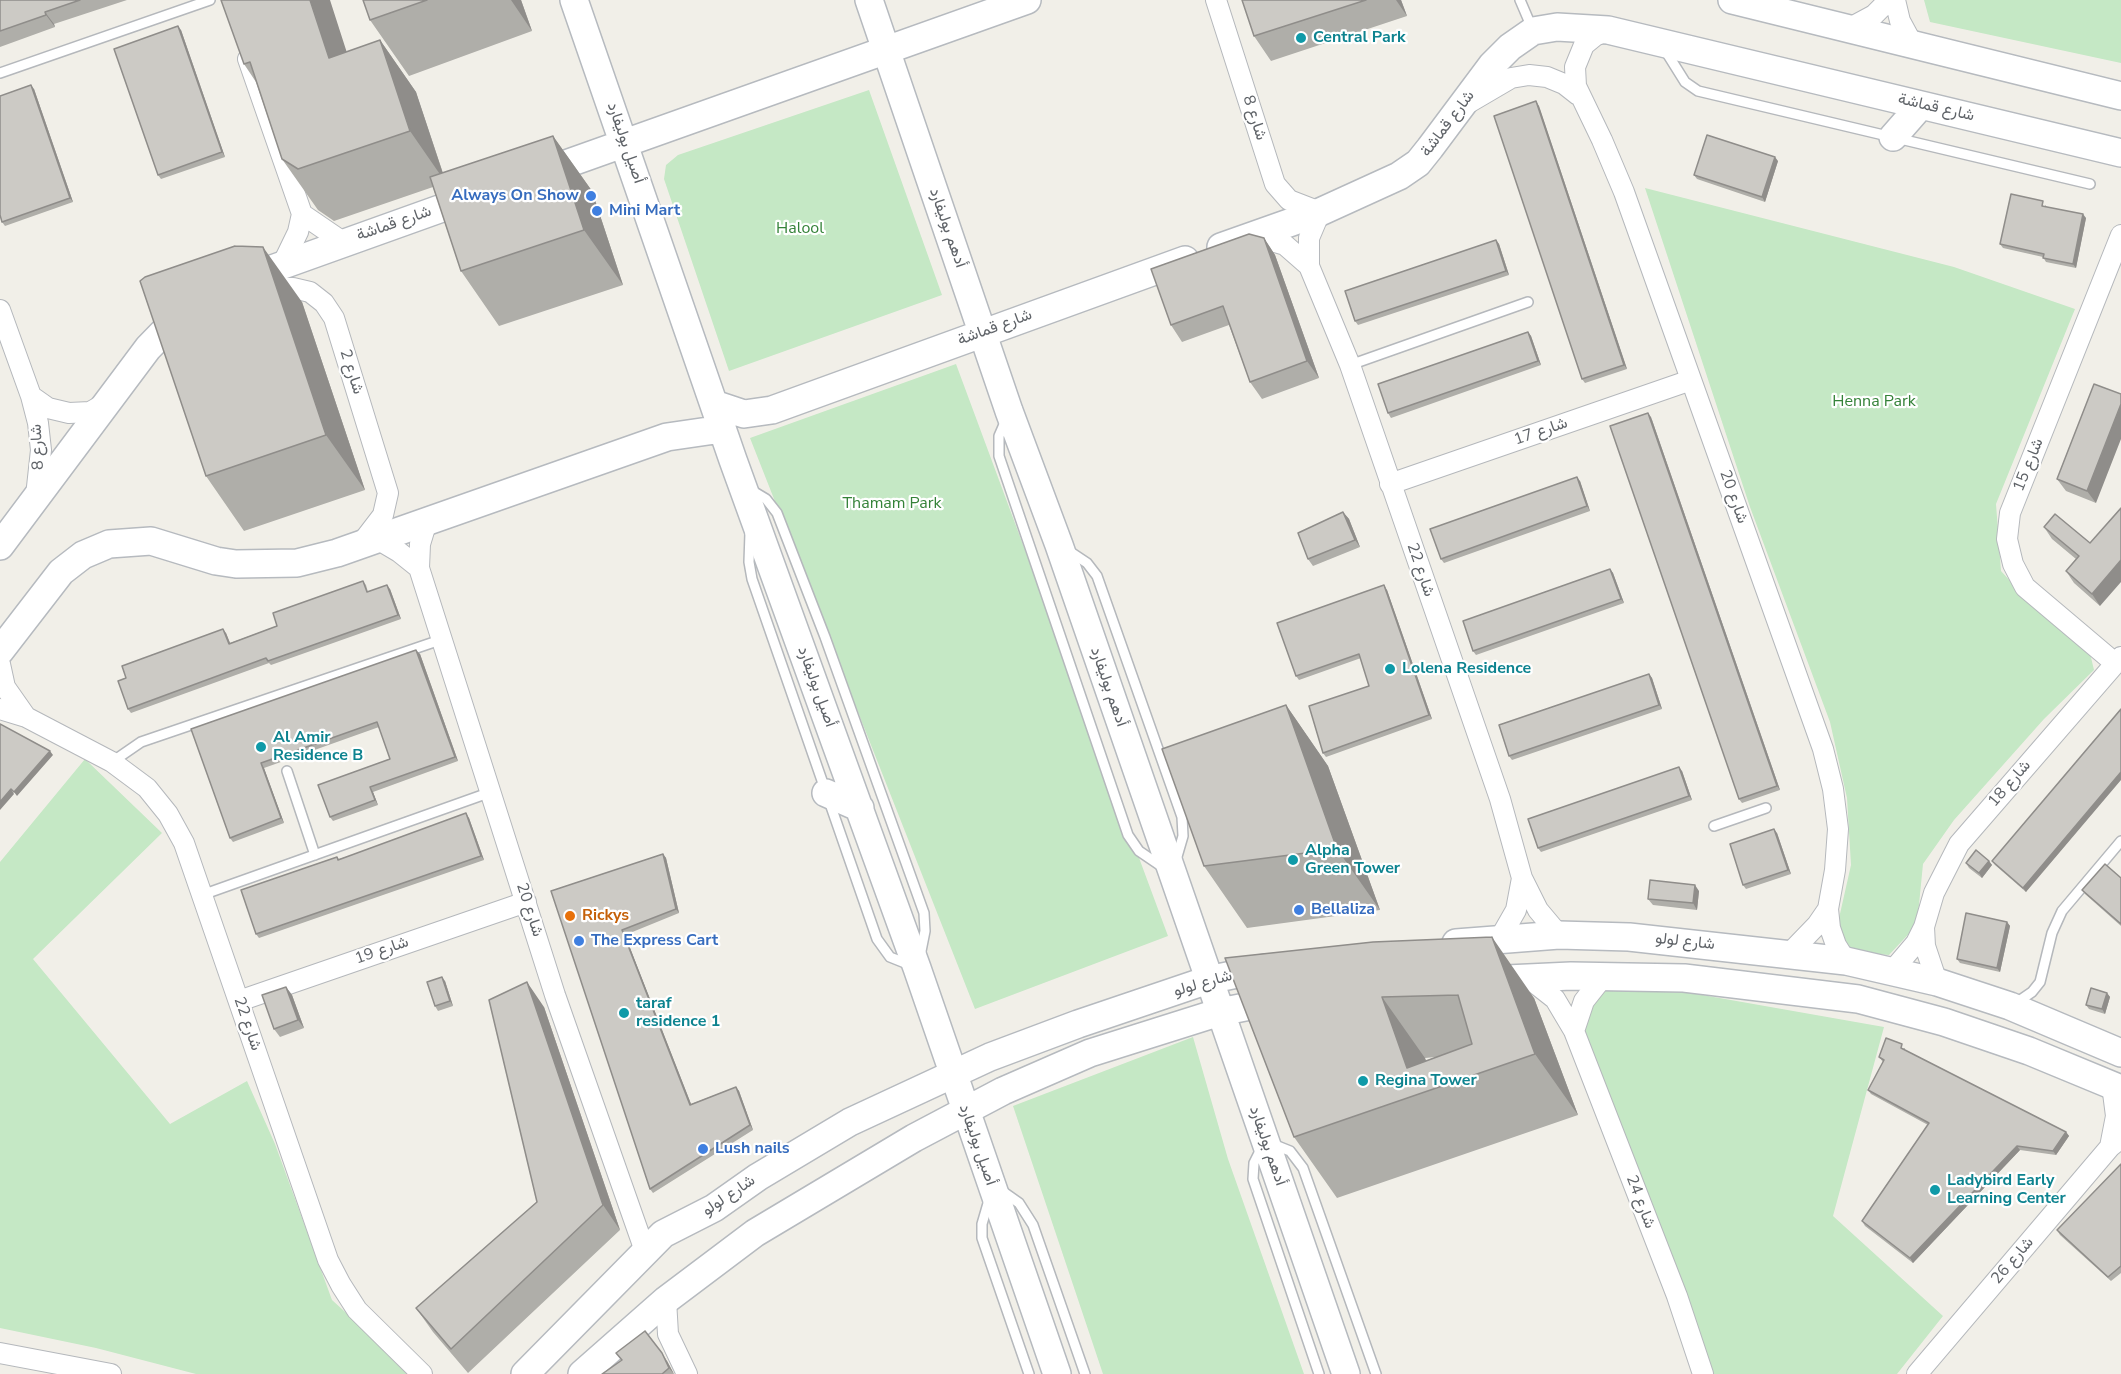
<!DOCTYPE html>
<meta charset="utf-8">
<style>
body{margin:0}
canvas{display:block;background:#f1efe8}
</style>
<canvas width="2121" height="1374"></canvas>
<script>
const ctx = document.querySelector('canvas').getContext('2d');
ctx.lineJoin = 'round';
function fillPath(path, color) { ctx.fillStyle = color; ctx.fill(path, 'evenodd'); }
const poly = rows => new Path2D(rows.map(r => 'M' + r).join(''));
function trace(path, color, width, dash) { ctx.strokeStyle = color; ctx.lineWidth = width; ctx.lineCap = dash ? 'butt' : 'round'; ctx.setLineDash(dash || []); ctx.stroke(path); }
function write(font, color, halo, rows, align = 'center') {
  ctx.font = font + ' "Nunito Sans",Vazirmatn,sans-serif'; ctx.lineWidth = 4.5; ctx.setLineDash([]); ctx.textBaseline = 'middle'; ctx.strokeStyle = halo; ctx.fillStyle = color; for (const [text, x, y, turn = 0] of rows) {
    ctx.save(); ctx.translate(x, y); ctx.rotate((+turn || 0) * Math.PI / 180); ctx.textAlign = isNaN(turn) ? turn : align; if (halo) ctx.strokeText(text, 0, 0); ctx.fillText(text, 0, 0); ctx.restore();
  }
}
fillPath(poly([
 [1924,0,2121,0,2121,63,1930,22],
 [869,90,942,295,729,371,664,179,666,165,678,155],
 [1645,188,1954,267,2075,309,1996,504,2001,571,2035,608,2089,649,2094,670,2044,719,1954,820,1923,864,1917,925,1889,955,1853,952,1837,927,1851,865,1847,798,1830,722,1750,507],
 [956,364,1168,936,975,1009,750,438],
 [85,759,162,833,33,959,170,1124,247,1081,275,1144,332,1300,413,1374,196,1374,96,1348,0,1328,0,862],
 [1636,981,1691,993,1884,1027,1833,1216,1943,1316,1897,1374,1708,1374,1574,1031,1603,993,1620,982],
 [1193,1037,1228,1159,1304,1374,1103,1374,1013,1106]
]), '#c5e8c5');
const lane = poly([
 [1520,0,1532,28],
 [1665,50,1685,82,1698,91,2090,184],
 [0,73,210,0],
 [1350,365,1528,302],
 [1006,420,999,436,999,456,1128,835,1139,851,1164,868],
 [751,490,766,499,777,513,825,637,924,913,925,931,920,956],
 [750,533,749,562,752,579,877,939,890,957,910,965],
 [1069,551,1087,563,1097,576,1182,817,1183,836,1176,860],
 [112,762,141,742,443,639],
 [287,771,315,855],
 [1714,826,1766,808],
 [202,895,491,792],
 [2016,1003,2032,992,2040,982,2052,933,2062,911,2121,841],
 [1002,1191,1019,1203,1033,1225,1085,1374],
 [989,1200,982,1224,982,1238,1029,1374],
 [1319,1374,1253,1179,1254,1163,1265,1141,1290,1151,1303,1168,1376,1374]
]);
const street = poly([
 [1216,0,1275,184,1289,200,1320,212,1309,238,1309,266,1350,365,1500,799,1522,878,1538,910,1559,935],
 [1895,0,1900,21,1913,45],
 [1848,29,1874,15,1889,0],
 [1608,30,1595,36,1584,45,1575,67,1576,86,1602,140,1624,192,1823,749,1833,789,1838,829,1835,870,1828,909,1830,928,1836,945,1846,961],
 [248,59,302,214,298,232,282,265],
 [1470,102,1511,78,1529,75,1547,77,1564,84,1578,95],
 [302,214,343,242],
 [1254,236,1285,245,1309,266],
 [266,288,293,288,310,292,324,303,334,318,388,493,383,515,360,545],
 [0,310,31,396,38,423,41,450,36,496],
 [31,396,48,408,69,413,90,412,106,403],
 [1390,484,1691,380],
 [427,521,420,544,419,568,555,995,645,1251],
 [377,539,399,552,419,568],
 [2115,663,2025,587,2013,564,2007,539,2010,513,2121,235],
 [0,664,5,687,26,717],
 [0,709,26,717,112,762,147,788,168,814,184,843,328,1260,341,1285,357,1310,422,1374],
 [1924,927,1925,946,1937,982],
 [1500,938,1516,910,1522,878],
 [1788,955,1817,925,1828,909],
 [1893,970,1916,943,1924,927,1934,893,1959,844,2121,657],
 [1527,977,1555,999,1574,1031,1677,1296,1703,1374],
 [239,1001,526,902],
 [1574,1031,1584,1001,1603,977],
 [2110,1147,2116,1116,2112,1085],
 [666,1300,668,1334,687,1374],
 [0,1353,111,1374],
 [1917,1374,2110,1147,2121,1138]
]);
const secondary = poly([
 [574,0,733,460,917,968,1057,1374],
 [869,0,1009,411,1059,545,1346,1374],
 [1732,0,2121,96],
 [1893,137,1921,105],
 [538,174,1027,0],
 [1221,247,1320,212,1399,176,1418,163,1430,148,1492,65,1510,47,1533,31,1557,27,1608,30,2121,153],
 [244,279,473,197],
 [714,404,744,414,772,410,1185,260],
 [0,546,148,348,184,311],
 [0,651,61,572,83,555,109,544,151,541,216,561,236,564,297,563,337,553,667,437,722,429],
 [826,793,860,808],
 [1456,943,1559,935,1629,937,1846,961,1937,982,2010,1006,2121,1053],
 [1485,980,1571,976,1684,978,1858,999,1944,1022,2029,1051,2121,1089],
 [525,1374,663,1234,714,1208,758,1177,850,1122,990,1057,1078,1024,1208,980,1266,968],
 [582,1374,666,1300,755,1233,914,1138,1003,1091,1090,1053,1220,1012,1280,1000]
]);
trace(lane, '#b5b8bc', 12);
trace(street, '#b5b8bc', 22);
trace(secondary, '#b6babf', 30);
trace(lane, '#fff', 9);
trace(street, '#fff', 20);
trace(secondary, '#fff', 27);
fillPath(poly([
 [0,0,127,0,54,24,55,27,0,47],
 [221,0,346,52,380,40,416,92,443,173,553,136,592,191,623,285,499,326,461,271,433,187,334,221,318,210,282,159,256,82,244,64],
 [363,0,521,0,532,31,409,76,370,20],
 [1242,0,1401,0,1407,16,1271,61,1254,36],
 [181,30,225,157,161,179,158,175],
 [34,89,73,202,5,226,2,222],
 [1539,106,1627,369,1585,383,1582,379],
 [1778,161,1765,202,1697,179,1694,175],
 [2046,205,2046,207,2086,218,2076,268,2046,262,2043,257,2003,248,2000,244],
 [1264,238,1275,255,1319,378,1262,399,1250,382,1229,325,1182,342,1171,325],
 [1496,240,1499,244,1509,275,1358,325,1355,321],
 [302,302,365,490,244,531,206,476],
 [1528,332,1531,336,1541,365,1391,418,1388,413],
 [2094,384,2096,503,2066,491,2057,479],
 [1651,417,1780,790,1742,803,1739,799],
 [1580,481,1590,511,1444,563,1441,559],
 [1343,512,1349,519,1360,547,1313,566,1308,559],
 [2044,527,2090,543,2100,606,2074,583,2066,571,2076,559,2052,539],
 [1610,569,1613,573,1624,603,1476,655,1473,651],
 [363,581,366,585,368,592,390,589,401,619,271,665,269,663,131,713,128,709,126,678,226,633,230,643,277,626],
 [1387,590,1432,719,1326,757,1323,753,1369,686,1361,658,1299,680,1296,676],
 [420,654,458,761,373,792,378,805,333,821,330,817,390,759,379,727,264,768,284,823,233,842,230,838,191,729],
 [1649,674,1652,678,1662,709,1512,760,1509,756],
 [1286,705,1328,766,1380,910,1247,928,1204,866],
 [2121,709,2026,892,1995,865,1992,861],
 [1682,771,1692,800,1541,852,1538,848],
 [469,818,484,860,259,938,256,934,337,857,339,859],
 [1777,833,1791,874,1746,889,1743,885],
 [663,854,666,858,679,913,625,935,691,1104,736,1087,739,1091,753,1130,653,1193,650,1189,551,891],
 [1989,861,1992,865,1982,878,1969,868,1966,863],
 [2121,878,2121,926,2085,894,2082,890],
 [1699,891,1697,910,1653,905,1648,899],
 [2007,922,2010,926,2000,972,1960,963,1957,959],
 [1225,958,1534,998,1578,1115,1337,1198,1294,1137],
 [1436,1057,1426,1061,1425,1058],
 [445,981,453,1006,438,1011,435,1006],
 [286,987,292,995,304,1028,280,1037,274,1029],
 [2107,993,2110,997,2105,1014,2089,1009,2086,1005],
 [544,1007,620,1230,468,1373,433,1332,416,1308,537,1202],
 [1905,1048,1905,1050,2066,1132,2069,1136,2056,1155,2020,1150,1913,1263,1865,1226,1862,1221,1928,1125,1871,1094,1868,1090,1883,1062,1879,1057],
 [2121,1164,2121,1273,2111,1281,2060,1235,2057,1230],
 [667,1361,674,1374,602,1374]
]), '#afaea9');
fillPath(poly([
 [310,0,330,0,365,109,329,58],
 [511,0,521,0,532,31],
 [1396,0,1401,0,1407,16],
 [45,12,54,24,55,27,46,15],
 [178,26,181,30,225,157,222,152],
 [380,40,416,92,446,183,410,131],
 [31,85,34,89,73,202,70,198],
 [1536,101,1539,106,1627,369,1624,365],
 [553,136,592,191,623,285,584,230],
 [1775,157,1778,161,1765,202,1762,197],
 [2083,214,2086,218,2076,268,2073,264],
 [1264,238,1275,255,1319,378,1307,361],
 [1496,240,1499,244,1509,275,1506,271],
 [263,247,302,302,365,490,326,435],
 [1528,332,1531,336,1541,365,1538,361],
 [2121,404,2121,439,2096,503,2087,491],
 [1648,413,1651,417,1780,790,1777,786],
 [1577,477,1580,481,1590,511,1587,506],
 [1343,512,1349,519,1360,547,1355,540],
 [2121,560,2121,582,2100,606,2092,594],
 [1610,569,1613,573,1624,603,1621,599],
 [387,585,390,589,401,619,398,615],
 [1384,585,1387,590,1432,719,1429,715],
 [223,629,226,633,232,648,229,644],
 [416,650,420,654,458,761,455,757],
 [1649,674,1652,678,1662,709,1659,705],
 [1286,705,1328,766,1380,910,1337,849],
 [50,751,53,755,17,796,14,792],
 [261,763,264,768,284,823,281,818],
 [1679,767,1682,771,1692,800,1689,796],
 [2121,772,2121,780,2026,892,2023,888],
 [370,787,373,792,378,805,375,800],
 [11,789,14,794,0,810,0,802],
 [466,813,469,818,484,860,481,856],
 [1774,829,1777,833,1791,874,1788,870],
 [663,854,666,858,679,913,676,909],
 [1989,861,1992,865,1982,878,1979,873],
 [1695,885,1699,891,1697,910,1693,903],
 [2007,922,2010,926,2000,972,1997,968],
 [622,930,625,935,693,1109,690,1105],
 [1492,937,1534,998,1578,1115,1535,1054],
 [442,977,445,981,453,1006,450,1001],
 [527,982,544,1007,620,1230,603,1205],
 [286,987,292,995,304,1028,298,1020],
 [2107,993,2110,997,2105,1014,2102,1009],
 [1382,997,1425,1058,1435,1088,1407,1068],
 [736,1087,739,1091,753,1130,750,1125],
 [2066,1132,2069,1136,2056,1155,2053,1151],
 [2017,1146,2020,1150,1913,1263,1910,1258],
 [662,1353,667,1361,674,1374,669,1368]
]), '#8f8d8a');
const building = poly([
 [0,0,80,0,45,12,46,15,0,31,0,0],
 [221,0,310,0,329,58,380,40,410,131,298,169,282,159,250,62,244,64,221,0],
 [363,0,427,0,370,20,363,0],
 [1242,0,1366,0,1254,36,1242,0],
 [178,26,222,152,158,175,114,49,178,26],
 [31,85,70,198,2,222,0,215,0,96,31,85],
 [1536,101,1624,365,1582,379,1494,116,1536,101],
 [1707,135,1775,157,1762,197,1694,175,1707,135],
 [553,136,584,230,461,271,430,177,553,136],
 [2011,194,2043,201,2042,206,2083,214,2073,264,2043,258,2044,254,2000,244,2011,194],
 [1249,234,1264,238,1307,361,1250,382,1223,306,1171,325,1151,269,1249,234],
 [1496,240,1506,271,1355,321,1345,291,1496,240],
 [235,246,263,247,326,435,206,476,140,281,145,277,235,246],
 [1528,332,1538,361,1388,413,1378,384,1528,332],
 [2094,384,2121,394,2121,404,2087,491,2057,479,2094,384],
 [1648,413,1777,786,1739,799,1610,426,1648,413],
 [1577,477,1587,506,1441,559,1430,529,1577,477],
 [2121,508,2121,560,2092,594,2066,571,2079,556,2044,527,2055,514,2090,543,2121,508],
 [1343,512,1355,540,1308,559,1298,533,1343,512],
 [1610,569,1621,599,1473,651,1463,621,1610,569],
 [363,581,367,592,387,585,398,615,268,661,266,658,128,709,118,681,126,678,122,666,223,629,229,644,277,626,273,613,363,581],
 [1384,585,1429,715,1323,753,1309,706,1369,686,1359,654,1296,676,1277,623,1384,585],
 [416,650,455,757,370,787,375,800,330,817,318,785,390,759,377,722,261,763,281,818,230,838,191,729,416,650],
 [1649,674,1659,705,1509,756,1499,725,1649,674],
 [1286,705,1337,849,1204,866,1162,749,1286,705],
 [2121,709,2121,772,2023,888,1992,861,2121,709],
 [0,724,50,751,14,792,11,789,0,802,0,724],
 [1679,767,1689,796,1538,848,1528,819,1679,767],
 [466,813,481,856,256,934,241,890,337,857,338,860,466,813],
 [1774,829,1788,870,1743,885,1730,844,1774,829],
 [1976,850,1989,861,1979,873,1966,863,1976,850],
 [663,854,676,909,622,930,690,1105,736,1087,750,1125,650,1189,551,891,663,854],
 [2105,864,2121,878,2121,924,2082,890,2105,864],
 [1650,880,1695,885,1693,903,1648,899,1650,880],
 [1966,913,2007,922,1997,968,1957,959,1966,913],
 [1492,937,1535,1054,1294,1137,1225,958,1373,942,1492,937],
 [1458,995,1472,1044,1407,1068,1382,997,1458,995],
 [442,977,450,1001,435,1006,427,982,442,977],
 [527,982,603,1205,451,1349,416,1308,537,1202,489,1000,527,982],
 [286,987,298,1020,274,1029,262,995,286,987],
 [2091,988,2107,993,2102,1009,2086,1005,2091,988],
 [1886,1038,1902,1044,1901,1048,2066,1132,2053,1151,2017,1146,1910,1258,1862,1221,1929,1123,1868,1090,1884,1060,1879,1057,1886,1038],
 [2121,1164,2121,1266,2108,1277,2057,1230,2121,1164],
 [645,1331,662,1353,669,1368,662,1374,602,1374,622,1360,616,1353,645,1331]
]);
fillPath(building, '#cccac5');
trace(building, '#8f8d8a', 1.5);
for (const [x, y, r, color] of [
 [1301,38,6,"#0f9aa8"],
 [591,196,6,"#3f7fe0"],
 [597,211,6,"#3f7fe0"],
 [1390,669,6,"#0f9aa8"],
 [261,747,6,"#0f9aa8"],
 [1293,860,6,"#0f9aa8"],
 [1299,910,6,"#3f7fe0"],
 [570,916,6,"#e8710a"],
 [579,941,6,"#3f7fe0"],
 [624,1013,6,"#0f9aa8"],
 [1363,1081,6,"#0f9aa8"],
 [703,1149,6,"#3f7fe0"],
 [1935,1190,6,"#0f9aa8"]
]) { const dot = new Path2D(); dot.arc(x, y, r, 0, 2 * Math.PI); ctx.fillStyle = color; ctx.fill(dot); trace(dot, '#fff', 2); }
write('bold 16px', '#0d838f', '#fff', [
 ["Central Park",1313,38],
 ["Lolena Residence",1402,669],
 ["Al Amir",273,738],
 ["Residence B",273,756],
 ["Alpha",1305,851],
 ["Green Tower",1305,869],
 ["taraf",636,1004],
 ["residence 1",636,1022],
 ["Regina Tower",1375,1081],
 ["Ladybird Early",1947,1181],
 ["Learning Center",1947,1199]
], 'left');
write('16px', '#5f6368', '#fff', [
 ["شارع قماشة",1936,108,13],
 ["شارع 8",1254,118,72],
 ["شارع قماشة",1448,124,-53],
 ["أصيل بوليفارد",625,143,71],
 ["شارع قماشة",394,224,-19],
 ["أدهم بوليفارد",947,228,71],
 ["شارع قماشة",995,328,-20],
 ["شارع 2",351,372,72],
 ["شارع 17",1541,432,-19],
 ["شارع 8",38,447,-93],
 ["شارع 15",2029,465,-68],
 ["شارع 20",1733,497,70],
 ["شارع 22",1420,570,71],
 ["أصيل بوليفارد",816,687,70],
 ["أدهم بوليفارد",1108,687,71],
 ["شارع 18",2010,784,-49],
 ["شارع 20",529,910,72],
 ["شارع لولو",1685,942,6],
 ["شارع 19",382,951,-19],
 ["شارع لولو",1203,984,-16],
 ["شارع 22",247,1024,71],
 ["أصيل بوليفارد",977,1145,71],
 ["أدهم بوليفارد",1267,1146,71],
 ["شارع لولو",729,1196,-34],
 ["شارع 24",1640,1202,69],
 ["شارع 26",2013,1261,-50]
]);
write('bold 16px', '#366cbe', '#fff', [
 ["Always On Show",579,196,"right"],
 ["Mini Mart",609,211],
 ["Bellaliza",1311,910],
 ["The Express Cart",591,941],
 ["Lush nails",715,1149]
], 'left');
write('16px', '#348238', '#fff', [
 ["Halool",800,229],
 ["Henna Park",1874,402],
 ["Thamam Park",892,504]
]);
write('bold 16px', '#c56008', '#fff', [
 ["Rickys",582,916]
], 'left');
</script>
